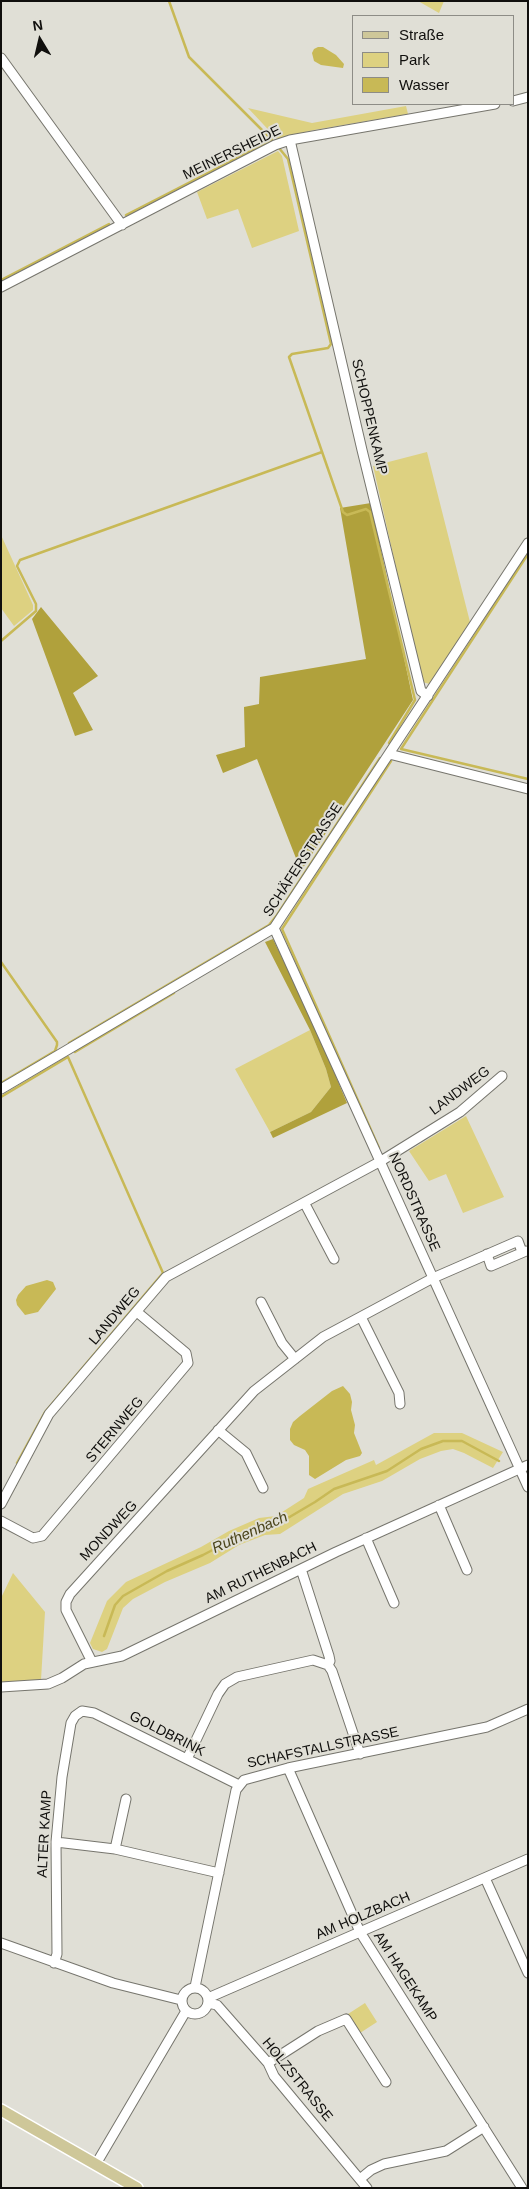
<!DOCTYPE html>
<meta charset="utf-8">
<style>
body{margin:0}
#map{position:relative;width:529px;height:2189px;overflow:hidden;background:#e0dfd6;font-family:Arial,sans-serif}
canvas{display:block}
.frame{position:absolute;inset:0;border:2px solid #100f0d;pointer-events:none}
.legend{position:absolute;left:352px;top:15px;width:162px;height:90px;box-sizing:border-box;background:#e0dfd6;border:1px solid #8d8c86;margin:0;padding:6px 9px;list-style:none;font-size:15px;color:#100f0d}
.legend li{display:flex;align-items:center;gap:10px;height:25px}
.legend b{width:25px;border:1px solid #8d8c86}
.north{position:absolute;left:15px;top:15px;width:50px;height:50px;-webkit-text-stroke:4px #e0dfd6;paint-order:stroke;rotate:351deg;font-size:14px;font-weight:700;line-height:20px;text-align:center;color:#100f0d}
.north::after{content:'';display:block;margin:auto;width:18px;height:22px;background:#100f0d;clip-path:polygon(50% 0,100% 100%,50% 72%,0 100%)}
</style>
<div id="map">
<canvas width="529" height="2189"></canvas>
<div class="frame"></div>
<ul class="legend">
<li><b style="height:6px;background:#cec799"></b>Straße</li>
<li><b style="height:14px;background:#ddd181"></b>Park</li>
<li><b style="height:14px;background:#c8b956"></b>Wasser</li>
</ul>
<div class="north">N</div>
</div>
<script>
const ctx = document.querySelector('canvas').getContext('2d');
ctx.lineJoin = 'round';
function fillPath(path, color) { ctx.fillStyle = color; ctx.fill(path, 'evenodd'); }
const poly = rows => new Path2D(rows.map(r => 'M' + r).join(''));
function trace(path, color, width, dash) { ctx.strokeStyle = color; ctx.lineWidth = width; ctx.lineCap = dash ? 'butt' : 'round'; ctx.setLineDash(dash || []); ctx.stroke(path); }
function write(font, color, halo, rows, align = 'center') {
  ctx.font = font + ' Arial,sans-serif'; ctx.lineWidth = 4; ctx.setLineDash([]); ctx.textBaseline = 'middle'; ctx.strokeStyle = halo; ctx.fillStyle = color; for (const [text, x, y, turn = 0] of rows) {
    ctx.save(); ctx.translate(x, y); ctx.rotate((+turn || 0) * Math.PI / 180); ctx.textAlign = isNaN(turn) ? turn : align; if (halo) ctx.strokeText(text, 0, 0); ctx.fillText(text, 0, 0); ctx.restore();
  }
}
fillPath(poly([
 [418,1,444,1,439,13],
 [406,106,408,114,314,130,277,139,248,108,312,123],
 [278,151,282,156,299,231,252,248,238,209,207,219,197,192],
 [427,452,470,622,430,684,422,682,373,466],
 [1,535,33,605,33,610,14,626,1,608],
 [310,1030,326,1069,331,1087,311,1112,270,1132,235,1069],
 [466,1116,504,1197,463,1213,446,1174,429,1181,409,1151],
 [434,1433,462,1433,503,1452,493,1468,464,1453,453,1449,441,1451,420,1459,382,1481,343,1494,280,1534,265,1535,239,1545,210,1563,165,1582,133,1599,123,1608,107,1649,102,1652,93,1649,90,1643,107,1601,126,1582,201,1547,229,1531,259,1518,276,1516,304,1498,308,1489,374,1460,376,1465],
 [13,1573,45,1612,41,1680,1,1682,1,1598],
 [365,2003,377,2022,360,2033,348,2014]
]), '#ddd181');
fillPath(poly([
 [371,503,413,700,301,871,257,759,223,773,216,755,245,747,244,707,259,704,260,677,366,659,340,508],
 [41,607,98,676,73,693,93,730,75,736,32,619],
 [273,939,314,1024,347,1103,273,1138,270,1132,311,1112,331,1087,326,1069,310,1030,265,942]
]), '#b0a13c');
fillPath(poly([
 [318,47,323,47,336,55,344,64,343,68,321,65,314,61,312,53,314,49],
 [47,1280,53,1282,56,1289,38,1312,25,1315,17,1305,16,1300,18,1295,26,1286],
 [343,1386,350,1394,352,1402,351,1410,355,1425,354,1433,362,1453,360,1456,346,1460,315,1479,309,1475,309,1456,305,1450,294,1445,290,1440,290,1429,293,1422,300,1416,332,1391]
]), '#c8b956');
trace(poly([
 [279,148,288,159,331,344,328,348,292,354,289,357,343,512,347,515,366,509,370,512,415,700,389,743],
 [126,215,272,140,189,57,169,1],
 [1,280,109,224],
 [528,554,401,749,528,779],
 [1,641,36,611,36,604,17,566,20,560,322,452],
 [1,962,57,1042,57,1045,55,1051,1,1083],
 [69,1043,269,925,277,915,380,758],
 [75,1052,174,993],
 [1,1097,68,1057,163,1273,45,1412,17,1463],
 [379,1148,282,929,391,761],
 [104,1636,115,1605,123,1596,167,1571,203,1555,245,1533,276,1525,315,1502,334,1489,387,1471,421,1449,443,1441,462,1441,499,1461]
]), '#c8b956', 2.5);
const minor = poly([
 [1,58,122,225],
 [513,101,528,97],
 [290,140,362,450,421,691,428,696],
 [1,287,275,145,290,140,495,104],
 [389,754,528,789],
 [274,928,528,1487],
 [1,1089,274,928,528,543],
 [305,1204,334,1259],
 [487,1254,491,1266,526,1251],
 [261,1302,282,1343,295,1359],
 [361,1317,399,1393,400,1404],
 [218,1430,246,1453,263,1488],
 [1,1504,49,1414,166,1277,381,1161,460,1112,502,1076],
 [439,1505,467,1570],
 [1,1521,33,1538,42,1536,188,1363,186,1353,137,1312],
 [366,1538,394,1603],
 [301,1569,329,1656,330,1661,328,1665],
 [92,1662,66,1610,66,1602,70,1594,254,1391,323,1337,433,1278,518,1241,522,1252],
 [1,1687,48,1684,62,1678,84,1664,122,1656,336,1552,528,1465],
 [187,1759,218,1694,225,1684,237,1677,313,1660,328,1665,332,1671,360,1754],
 [288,1768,360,1932,522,2188],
 [56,1842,115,1849,219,1873],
 [115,1849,126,1799],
 [485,1878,528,1973],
 [1,1943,113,1983,181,2000],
 [54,1963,57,1954,56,1842,62,1777,71,1723,75,1716,82,1711,94,1713,239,1785],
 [195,1987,236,1790,244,1780,288,1768,487,1727,528,1709],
 '182 2001a13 13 0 1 1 26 0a13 13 0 1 1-26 0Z',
 [208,1998,528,1859],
 [208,2003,217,2005,268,2063,274,2076,367,2188],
 [268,2063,318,2031,346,2019,386,2082],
 [96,2164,186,2011],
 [360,2179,371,2170,384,2164,446,2151,484,2127]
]);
const major = poly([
 [1,2110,137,2188]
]);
trace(minor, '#76756d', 11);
trace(major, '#fff', 14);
trace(minor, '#fff', 9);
trace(major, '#cec799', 11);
write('14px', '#100f0d', '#e0dfd6', [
 ["MEINERSHEIDE",232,153,-26],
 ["SCHOPPENKAMP",369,417,77],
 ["SCHÄFERSTRASSE",303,860,-57],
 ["LANDWEG",460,1091,-37],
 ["NORDSTRASSE",414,1202,66],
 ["LANDWEG",115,1316,-50],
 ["STERNWEG",115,1430,-50],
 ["MONDWEG",109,1531,-47],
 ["AM RUTHENBACH",261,1573,-26],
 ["GOLDBRINK",167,1734,27],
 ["SCHAFSTALLSTRASSE",323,1748,-12],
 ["ALTER KAMP",45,1834,-87],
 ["AM HOLZBACH",363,1916,-23],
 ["AM HAGEKAMP",405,1977,57],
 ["HOLZSTRASSE",297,2080,51]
]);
write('italic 15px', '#4a441a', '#e0dfd6', [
 ["Ruthenbach",250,1533,-24]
]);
</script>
